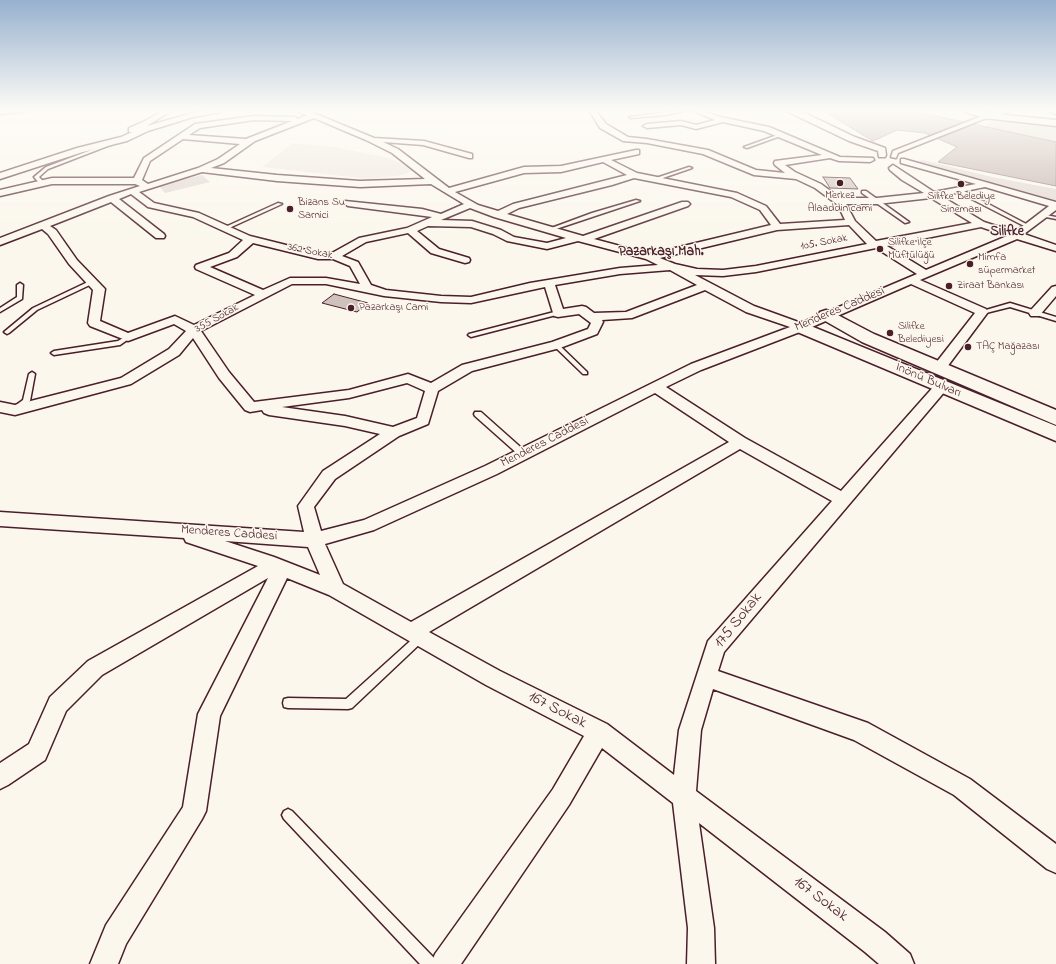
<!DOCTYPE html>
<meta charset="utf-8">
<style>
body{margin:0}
canvas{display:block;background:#fbf7ec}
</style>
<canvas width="1056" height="964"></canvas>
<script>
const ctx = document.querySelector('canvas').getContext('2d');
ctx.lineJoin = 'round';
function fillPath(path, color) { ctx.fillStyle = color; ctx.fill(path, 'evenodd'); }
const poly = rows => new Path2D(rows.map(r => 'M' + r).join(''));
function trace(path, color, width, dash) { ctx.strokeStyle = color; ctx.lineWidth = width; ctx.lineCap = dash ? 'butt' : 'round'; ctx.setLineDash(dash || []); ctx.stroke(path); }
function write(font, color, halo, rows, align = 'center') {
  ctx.font = font + ' "Indie Flower",sans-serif'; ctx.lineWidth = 3; ctx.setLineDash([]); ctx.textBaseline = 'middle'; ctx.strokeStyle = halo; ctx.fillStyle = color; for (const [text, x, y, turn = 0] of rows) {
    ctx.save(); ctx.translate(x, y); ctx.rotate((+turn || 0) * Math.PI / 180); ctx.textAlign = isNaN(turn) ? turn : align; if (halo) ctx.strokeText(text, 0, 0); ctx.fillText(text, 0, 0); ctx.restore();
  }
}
fillPath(poly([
 [293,143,333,147,385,157,398,162,412,171,403,175,369,179,262,167]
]), '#eee7de');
fillPath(poly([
 [993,120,1056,125,1056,142,985,127,988,125,986,124],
 [923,160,992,177,1056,189,1056,201,918,161],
 [202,175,210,182,165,193,158,185]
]), '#e2d7d0');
const water = poly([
 [822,110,908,110,1056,142,1056,186,938,162,957,147,925,133,897,130,873,141,822,110]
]);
fillPath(water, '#bfadaa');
trace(water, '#907477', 1);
const building = poly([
 [823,177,850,178,858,189,830,188,823,177],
 [334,294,368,303,357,312,322,303,334,294]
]);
fillPath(building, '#cfc2bc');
trace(building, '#4a1f2b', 1);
const service = poly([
 [682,110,689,110,666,115,631,118,629,117,682,110],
 [780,134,783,135,747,148,744,147,780,134],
 [115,141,118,142,48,169,39,177,44,182,44,184,40,184,34,177,46,167,115,141],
 [689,167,692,168,657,180,653,179,689,167],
 [956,189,960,189,1030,226,1026,227,956,191,956,189],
 [862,191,866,191,909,222,905,223,862,193,862,191],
 [636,200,640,201,550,231,546,230,592,213,636,200],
 [278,203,282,204,227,229,223,228,278,203],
 [1041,214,1056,217,1056,219,1041,216,1041,214],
 [92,280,95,282,94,283,37,310,9,333,7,334,4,332,33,308,92,280],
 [20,283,23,285,22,299,0,312,0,308,17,297,17,285,20,283],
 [1010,303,1056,317,1056,321,1010,307,982,314,979,312,1010,303],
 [558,311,561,313,560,314,471,337,468,335,469,334,558,311],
 [128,335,130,336,130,338,120,345,54,355,51,353,54,351,118,341,128,335],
 [556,343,558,344,587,372,587,374,583,374,554,346,554,344,556,343],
 [32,372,35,374,30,401,18,412,12,412,11,410,12,408,23,400,29,374,32,372],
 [475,412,481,412,526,452,527,454,526,456,520,456,475,416,474,414,475,412],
 [421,633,424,634,426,637,424,640,352,708,348,709,288,708,284,707,283,703,284,699,288,698,346,699,418,634,421,633],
 [288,809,292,811,435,959,437,964,420,964,284,819,282,815,284,811,288,809]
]);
const pedestrian = poly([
 [987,114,990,116,989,117,898,153,896,158,891,157,893,151,987,114]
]);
const minor = poly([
 [0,110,27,110,24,112,0,114,0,110],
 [164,110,172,110,147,126,192,113,209,110,224,110,221,112,193,117,148,131,127,141,83,152,0,179,0,173,77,148,121,137,132,132,129,132,129,128,145,121,164,110],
 [294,110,304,110,316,114,374,138,424,141,472,154,472,158,469,158,423,145,383,142,398,149,449,188,524,167,561,166,636,150,639,150,639,154,611,160,637,173,737,193,766,206,780,224,845,220,838,205,815,188,796,179,754,175,703,154,647,143,623,141,600,128,591,113,585,110,596,111,606,124,628,137,647,139,708,150,756,170,785,173,775,165,774,163,775,161,822,155,764,131,723,122,696,129,681,125,647,128,643,126,647,124,681,121,696,125,715,120,692,110,701,110,720,117,769,127,840,157,873,158,874,160,870,162,839,161,830,158,785,165,795,172,821,184,840,198,877,198,924,193,902,180,890,170,889,168,893,165,934,192,976,184,901,163,901,159,904,159,1056,202,1056,210,1024,234,1056,245,1056,251,1017,239,920,280,986,309,988,312,944,371,939,372,934,371,932,368,975,313,911,284,805,330,701,370,666,387,745,438,841,491,936,384,941,383,946,384,948,387,946,390,724,652,718,671,868,723,970,779,1056,844,1056,873,1047,869,954,795,854,740,713,689,701,730,696,791,885,932,910,954,914,964,879,964,865,952,699,823,714,928,715,964,687,964,688,928,673,803,602,748,569,805,461,964,431,964,435,954,553,789,584,736,486,685,329,595,287,578,220,716,206,811,202,819,126,944,118,964,90,964,106,925,183,807,198,714,268,578,102,675,66,711,45,760,8,785,0,789,0,763,29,744,50,697,88,661,258,566,186,542,184,538,0,526,0,512,304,532,298,506,323,471,380,434,345,426,269,415,264,413,262,410,250,412,245,410,219,378,193,338,179,355,131,384,15,415,0,412,0,402,15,405,121,378,169,349,186,331,174,324,128,341,90,326,88,323,93,290,69,264,48,234,42,229,0,245,0,238,109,196,140,186,135,184,52,184,0,196,0,190,52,178,134,178,144,158,195,124,254,116,295,117,298,119,307,115,294,110],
 [314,118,366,140,392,153,425,179,360,181,277,175,211,168,224,163,255,141,314,118],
 [254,120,292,121,246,139,189,135,200,128,254,120],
 [183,139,240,144,218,159,198,168,148,184,142,180,150,161,183,139],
 [603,162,627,175,513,204,498,211,478,205,455,192,524,173,561,172,603,162],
 [202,172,277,181,360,187,431,184,464,204,441,214,422,209,345,201,343,203,348,206,432,217,407,228,359,238,332,253,318,253,250,236,199,213,154,203,139,192,202,172],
 [634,178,731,197,760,210,771,225,650,254,594,239,688,206,690,204,688,202,682,202,583,236,507,214,519,208,612,185,634,178],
 [985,187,1049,206,1015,232,984,222,941,196,985,187],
 [131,194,148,207,193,217,243,240,229,253,196,265,195,267,196,269,255,295,194,325,175,316,128,333,100,321,105,289,77,260,56,230,50,226,111,202,156,238,164,238,165,236,164,234,119,199,131,194],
 [931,198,972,223,876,241,855,221,846,204,877,204,931,198],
 [470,208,494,217,566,238,547,243,514,237,501,230,472,221,441,220,470,208],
 [849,225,867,244,756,266,723,270,697,269,675,264,660,258,777,230,849,225],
 [428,226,471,227,493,234,507,241,547,249,578,241,646,259,658,265,620,268,530,283,471,297,441,296,386,290,371,285,358,262,342,256,366,242,408,233,431,253,465,263,469,262,470,260,469,258,439,249,417,231,428,226],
 [981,227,1007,236,926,270,887,246,981,227],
 [253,243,318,259,333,259,350,266,360,284,326,278,290,278,263,290,210,267,237,257,253,243],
 [876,248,917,274,801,323,754,306,695,275,723,276,756,272,876,248],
 [670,270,697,285,626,312,594,313,586,307,582,306,563,309,555,285,620,274,670,270],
 [292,284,326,284,384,296,441,302,471,303,545,287,554,316,558,317,579,314,591,323,588,329,552,342,462,365,431,383,408,374,349,390,254,402,229,372,201,331,292,284],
 [705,290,746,312,790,327,691,364,485,466,364,520,321,531,314,507,335,479,399,436,428,424,438,391,472,371,560,348,597,334,603,322,602,320,632,318,705,290],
 [407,383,425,391,417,418,393,427,345,416,282,407,349,398,407,383],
 [655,393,729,442,411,622,343,584,325,544,374,530,497,474,655,393],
 [740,449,832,501,708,641,679,730,674,775,607,724,500,671,429,632,740,449],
 [225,541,308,547,320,575,274,557,225,541],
 [784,110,793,110,807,114,855,137,885,148,886,155,885,157,879,157,878,151,849,141,784,110],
 [1047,110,1056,110,1056,114,1048,111,1047,110],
 [1056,286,1056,296,1039,316,1031,316,1029,313,1031,310,1052,287,1056,286]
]);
const secondary = poly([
 [963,110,978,110,987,113,996,110,1010,110,1008,112,987,119,965,112,963,110]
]);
const primary = poly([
 [987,113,1056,120,1056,126,984,118,982,116,984,114,987,113],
 [826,310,832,312,874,334,1056,410,1056,425,862,342,820,318,818,315,820,312,826,310],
 [801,322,1056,426,1056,441,795,331,793,327,795,323,801,322]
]);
trace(service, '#4a1f2b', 3);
trace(pedestrian, '#4a1f2b', 3);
trace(minor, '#4a1f2b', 3);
trace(secondary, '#4a1f2b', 3);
trace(primary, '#4a1f2b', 3);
fillPath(service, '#fbf7ec');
fillPath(pedestrian, '#fbf7ec');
fillPath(minor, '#fbf7ec');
fillPath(secondary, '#fbf7ec');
fillPath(primary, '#fbf7ec');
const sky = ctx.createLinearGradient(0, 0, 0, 245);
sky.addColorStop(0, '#97b1cf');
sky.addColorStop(0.45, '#fdfbf6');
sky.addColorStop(1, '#fdfbf600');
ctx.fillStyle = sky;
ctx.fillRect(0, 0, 1056, 245);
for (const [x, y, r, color] of [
 [840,183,4,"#4a1f2b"],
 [961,184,4,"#4a1f2b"],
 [290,209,4,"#4a1f2b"],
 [880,249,4,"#4a1f2b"],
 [970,264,4,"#4a1f2b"],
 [949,286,4,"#4a1f2b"],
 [351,308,4,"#4a1f2b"],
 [890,333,4,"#4a1f2b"],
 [968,347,4,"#4a1f2b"]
]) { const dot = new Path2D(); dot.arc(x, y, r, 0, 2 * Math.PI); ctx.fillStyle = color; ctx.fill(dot); trace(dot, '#fbf7ec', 1.5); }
write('11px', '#4a1f2b', '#fbf7ec', [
 ["Merkez",840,196,"center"],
 ["Alaaddin cami",840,209,"center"],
 ["Silifke Belediye",961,197,"center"],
 ["Sineması",961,210,"center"],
 ["Bizans Su",298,203],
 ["Sarnici",298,216],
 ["Silifke İlçe",888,243],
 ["Müftülüğü",888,256],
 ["Mimfa",978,258],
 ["süpermarket",978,271],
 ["Ziraat Bankası",957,286],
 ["Pazarkaşı Cami",359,308],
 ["Silifke",898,327],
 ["Belediyesi",898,340],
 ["TAÇ Mağazası",976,347]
], 'left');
write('11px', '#4a1f2b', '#fbf7ec', [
 ["105. Sokak",824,243,-11],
 ["362 Sokak",310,252,11],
 ["355 Sokak",217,319,-29]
]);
write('13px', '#4a1f2b', '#fbf7ec', [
 ["Menderes Caddesi",840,310,-23],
 ["İnönü Bulvarı",928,381,23],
 ["Menderes Caddesi",545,443,-27],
 ["Menderes Caddesi",229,534,4]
]);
write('bold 14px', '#4a1f2b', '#fbf7ec', [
 ["Silifke",1007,233],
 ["Pazarkaşı Mah.",661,253]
]);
write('16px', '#4a1f2b', '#fbf7ec', [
 ["175 Sokak",739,621,-51],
 ["167 Sokak",557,711,27],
 ["167 Sokak",820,900,37]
]);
</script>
